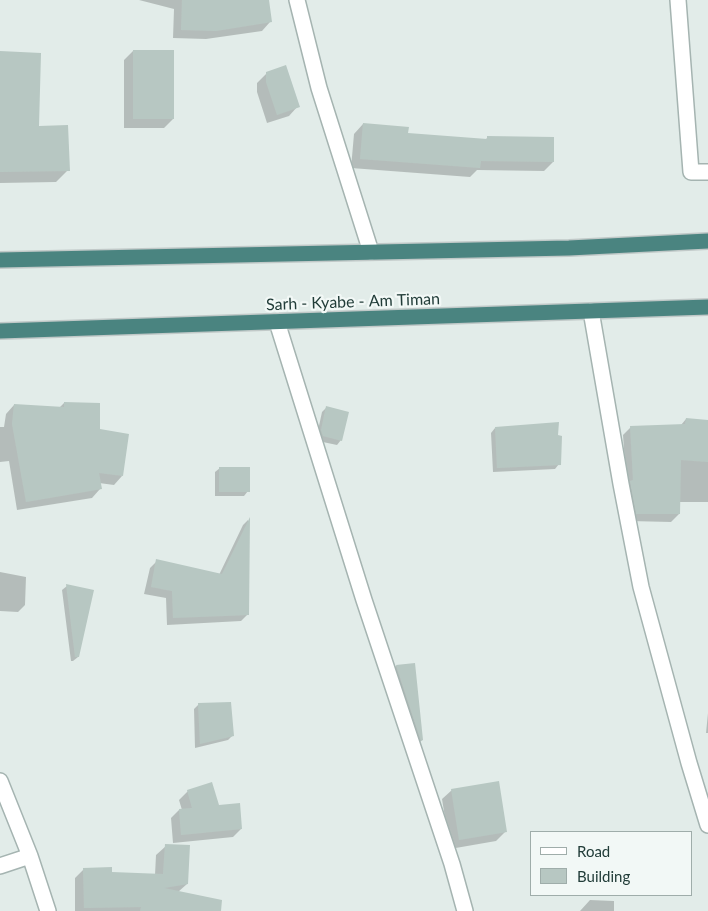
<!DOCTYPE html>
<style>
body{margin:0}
#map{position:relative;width:708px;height:911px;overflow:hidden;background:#e2ece9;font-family:Lato,sans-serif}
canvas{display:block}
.legend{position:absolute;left:530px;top:831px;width:162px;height:65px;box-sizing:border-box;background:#f2f8f6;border:1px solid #9fadaa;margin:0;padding:6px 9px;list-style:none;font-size:15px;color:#223d39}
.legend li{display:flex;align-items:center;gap:10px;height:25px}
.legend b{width:25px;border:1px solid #9fadaa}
</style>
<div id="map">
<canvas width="708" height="911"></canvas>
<ul class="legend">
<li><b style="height:6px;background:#fff"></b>Road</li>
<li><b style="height:14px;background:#b7c7c2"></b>Building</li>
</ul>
</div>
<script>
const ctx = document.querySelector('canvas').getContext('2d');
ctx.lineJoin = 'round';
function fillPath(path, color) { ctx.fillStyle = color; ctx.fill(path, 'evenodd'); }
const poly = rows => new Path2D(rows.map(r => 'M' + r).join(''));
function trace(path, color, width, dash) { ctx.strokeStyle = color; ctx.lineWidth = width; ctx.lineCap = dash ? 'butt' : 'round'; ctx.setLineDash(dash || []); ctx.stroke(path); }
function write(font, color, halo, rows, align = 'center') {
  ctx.font = font + ' Lato,sans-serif'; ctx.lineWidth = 4.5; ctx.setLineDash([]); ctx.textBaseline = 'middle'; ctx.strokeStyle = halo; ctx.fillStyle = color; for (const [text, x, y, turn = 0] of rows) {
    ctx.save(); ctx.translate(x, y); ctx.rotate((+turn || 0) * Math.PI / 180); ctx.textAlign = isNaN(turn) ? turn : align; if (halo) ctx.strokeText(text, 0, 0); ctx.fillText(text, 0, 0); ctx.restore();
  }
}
fillPath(poly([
 [139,0,267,0,270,22,262,31,206,39,173,38,174,9],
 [133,51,173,119,164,128,124,128,124,60],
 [0,53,38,127,68,170,56,182,0,183],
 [267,73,298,106,289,116,267,123,257,92,257,83],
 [363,124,407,134,485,140,488,137,553,162,544,171,477,170,470,177,351,168,354,134],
 [64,403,98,430,122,476,114,485,99,483,100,489,92,498,17,510,9,461,0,462,0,427,4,427,6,414,14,405,59,408],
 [326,408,341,440,337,445,318,441,317,435,322,412],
 [686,419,708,421,708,502,679,502,679,514,671,522,629,521,623,435,631,427,681,425],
 [495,428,559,464,555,469,493,472,491,433],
 [220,468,248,491,244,496,215,496,215,472],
 [248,520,248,614,241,621,167,625,166,598,144,594,150,568,157,561,219,575,243,525],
 [0,572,26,577,25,605,18,612,0,611],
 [67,586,78,657,73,661,71,661,62,590],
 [413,664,422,740,413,749,387,676,396,666],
 [199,704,233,735,228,740,195,748,194,709],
 [708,713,708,733,706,733],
 [452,790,506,831,496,841,450,849,442,799],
 [188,791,218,807,241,829,233,837,173,843,171,818,179,810,182,810,179,800],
 [166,846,187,884,178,892,195,911,75,911,75,878,84,869,111,873,155,875,156,855],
 [590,900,614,901,614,911,580,911]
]), '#0003');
fillPath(poly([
 [182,0,269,0,272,22,216,31,181,30],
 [133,50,174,50,174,119,133,119],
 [0,51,41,53,39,126,68,125,70,171,0,172],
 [286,65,300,107,277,115,266,82,266,72],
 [363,123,409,127,408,133,487,139,487,136,554,137,554,162,481,161,480,168,360,159],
 [64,402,100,403,100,429,129,434,123,476,99,473,102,489,26,502,12,424,14,404,64,407],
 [326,406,349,412,342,441,323,436,321,430],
 [686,418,708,420,708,462,681,460,680,514,636,514,630,481,633,480,630,426,685,424],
 [559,422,558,435,562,436,561,465,497,468,495,427],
 [219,467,250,467,250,492,219,492],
 [250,517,249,615,173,618,172,591,151,587,156,559,222,574],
 [66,584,94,590,79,657,75,657],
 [415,663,423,740,421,741,396,665],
 [231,702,234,736,200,744,198,703],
 [499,781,507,832,459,840,451,789],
 [212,782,219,805,240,803,242,829,181,835,179,809,192,808,187,790],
 [165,844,190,845,188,884,164,888,222,900,221,911,140,911,141,907,84,908,83,868,112,867,112,872,163,874]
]), '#b7c7c2');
const minor = poly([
 [297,0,319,88,371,252],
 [678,0,691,172,708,172],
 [591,311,621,484,641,587,689,763,708,825],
 [277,322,364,600,452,864,465,911],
 [0,781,30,856,48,911],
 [0,866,30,856]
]);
const trunk = poly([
 [0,260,569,248,708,241],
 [0,331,708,307]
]);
trace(minor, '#a5b4b1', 18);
trace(trunk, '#c1c9c8', 18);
trace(minor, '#fff', 15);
trace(trunk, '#4a8480', 15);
write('16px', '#223d39', '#f2f8f6', [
 ["Sarh - Kyabe - Am Timan",353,302,-2]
]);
</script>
